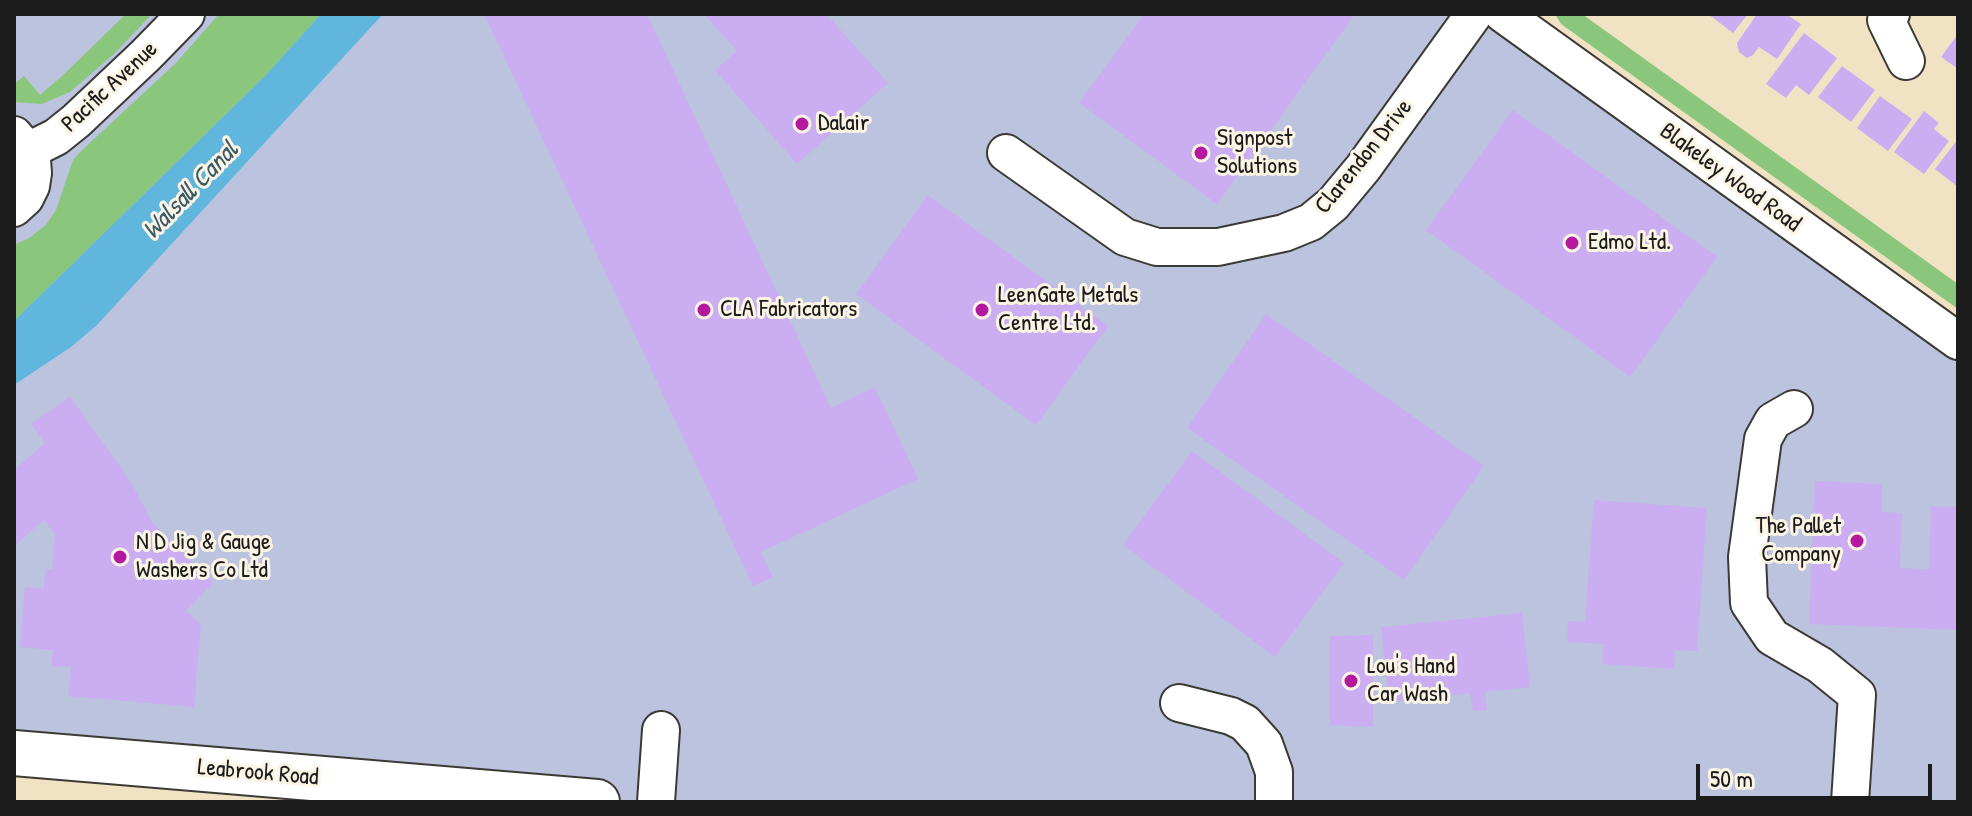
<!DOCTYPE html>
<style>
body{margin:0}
#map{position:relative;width:1972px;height:816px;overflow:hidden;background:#f2e2c4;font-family:"Patrick Hand",sans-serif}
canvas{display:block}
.frame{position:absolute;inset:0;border:16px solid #1c1c1c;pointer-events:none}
.scale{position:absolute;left:1696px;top:764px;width:236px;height:36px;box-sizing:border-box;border:4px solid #1c1c1c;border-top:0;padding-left:10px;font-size:24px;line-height:28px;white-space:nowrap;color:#1c1c1c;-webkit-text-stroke:6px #fcf5e5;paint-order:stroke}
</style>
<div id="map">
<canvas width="1972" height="816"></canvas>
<div class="frame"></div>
<div class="scale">50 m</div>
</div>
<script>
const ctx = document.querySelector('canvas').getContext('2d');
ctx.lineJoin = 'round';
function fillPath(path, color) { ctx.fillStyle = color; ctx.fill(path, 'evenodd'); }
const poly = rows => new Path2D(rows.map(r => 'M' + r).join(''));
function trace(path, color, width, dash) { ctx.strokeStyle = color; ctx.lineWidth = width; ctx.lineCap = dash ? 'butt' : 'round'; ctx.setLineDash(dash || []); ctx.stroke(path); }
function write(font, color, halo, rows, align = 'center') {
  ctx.font = font + ' "Patrick Hand",sans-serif'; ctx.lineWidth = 6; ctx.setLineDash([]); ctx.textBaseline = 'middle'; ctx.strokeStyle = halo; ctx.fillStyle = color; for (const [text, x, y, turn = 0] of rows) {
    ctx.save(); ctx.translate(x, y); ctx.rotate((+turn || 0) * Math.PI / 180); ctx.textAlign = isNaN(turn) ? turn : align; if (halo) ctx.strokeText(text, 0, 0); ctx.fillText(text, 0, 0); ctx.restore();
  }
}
fillPath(poly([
 [14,14,1503,14,1958,341,1958,802,597,802,14,753]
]), '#bcc3de');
fillPath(poly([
 [126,14,152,14,113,55,70,92,42,104,14,102,14,84,24,76,40,95,61,77],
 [219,14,321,14,265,76,14,321,14,245,29,238,46,225,56,210,73,160,81,151,176,63],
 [1555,14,1582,14,1958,284,1958,309,1561,24]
]), '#8ac77c');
fillPath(poly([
 [321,14,383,14,97,325,71,347,14,385,14,321,265,76]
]), '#61b6dd');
fillPath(poly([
 [484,14,647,14,831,408,875,387,918,479,761,552,773,577,753,586],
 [704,14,826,14,888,83,797,164,715,70,737,51],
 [1144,14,1355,14,1217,204,1079,103],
 [1708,14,1748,14,1733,33],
 [1757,14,1786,14,1801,24,1777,59,1759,47,1753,55,1747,58,1739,52,1737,43],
 [1804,33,1837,58,1809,95,1796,85,1786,98,1766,84],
 [1958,34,1958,69,1941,57],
 [1842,66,1875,90,1851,122,1818,97],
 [1880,96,1912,119,1888,151,1857,128],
 [1513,110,1717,257,1630,377,1426,230],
 [1924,111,1939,123,1934,129,1949,141,1924,174,1894,152],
 [1958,139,1958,187,1935,169],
 [928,195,1108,326,1036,425,856,294],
 [1266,314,1484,466,1404,580,1187,428],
 [70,397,131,482,152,522,213,583,186,611,201,624,194,707,68,696,71,667,51,666,53,650,20,647,25,587,44,589,45,569,52,569,55,534,44,520,14,546,14,470,45,443,31,424],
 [1192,451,1344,563,1275,657,1123,545],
 [1815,481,1882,484,1882,512,1902,513,1900,568,1929,569,1931,506,1958,507,1958,630,1809,624],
 [1594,500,1707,508,1697,651,1675,650,1674,669,1602,664,1604,644,1567,642,1568,621,1585,622],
 [1522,613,1530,687,1485,692,1487,710,1473,711,1470,693,1389,702,1381,627],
 [1373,635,1373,727,1330,725,1329,636]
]), '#cbaef1');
const minor = poly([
 [1503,14,1958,341],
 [1891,14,1886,20,1906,61],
 [28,151,56,137,76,121,146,55,186,14],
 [1006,153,1125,237,1157,247,1218,247,1284,233,1311,222,1333,204,1363,168,1474,14],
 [14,208,25,198,31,186,33,173,32,160,28,151,14,135],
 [1794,409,1773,421,1763,439,1747,557,1749,603,1772,637,1820,665,1857,695,1850,802],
 [1179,703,1231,716,1245,723,1264,744,1274,772,1274,802],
 [656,802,661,730]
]);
const major = poly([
 [14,753,597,802]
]);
trace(minor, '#3c3a35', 40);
trace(major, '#3c3a35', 48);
trace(minor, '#fff', 36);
trace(major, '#fff', 44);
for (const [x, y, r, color] of [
 [802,124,8,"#b5179e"],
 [1201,153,8,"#b5179e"],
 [1572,243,8,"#b5179e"],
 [704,310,8,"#b5179e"],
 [982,310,8,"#b5179e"],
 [1857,541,8,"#b5179e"],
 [120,557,8,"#b5179e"],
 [1351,681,8,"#b5179e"]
]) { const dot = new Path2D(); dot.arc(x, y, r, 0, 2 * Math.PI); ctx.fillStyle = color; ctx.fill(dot); trace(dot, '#fcf5e5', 3); }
write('24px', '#1c1c1c', '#fcf5e5', [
 ["Pacific Avenue",110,87,-43],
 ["Clarendon Drive",1364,157,-51],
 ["Blakeley Wood Road",1730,178,36],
 ["Leabrook Road",258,773,5]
]);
write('24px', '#1c1c1c', '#fcf5e5', [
 ["Dalair",818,124],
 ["Signpost",1217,139],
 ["Solutions",1217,167],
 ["Edmo Ltd.",1588,243],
 ["LeenGate Metals",998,296],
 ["Centre Ltd.",998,324],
 ["CLA Fabricators",720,310],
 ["The Pallet",1841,527,"right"],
 ["Company",1841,555,"right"],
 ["N D Jig & Gauge",136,543],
 ["Washers Co Ltd",136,571],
 ["Lou's Hand",1367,667],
 ["Car Wash",1367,695]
], 'left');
write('italic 26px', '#385a69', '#fcf5e5', [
 ["Walsall Canal",191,191,-46]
]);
</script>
